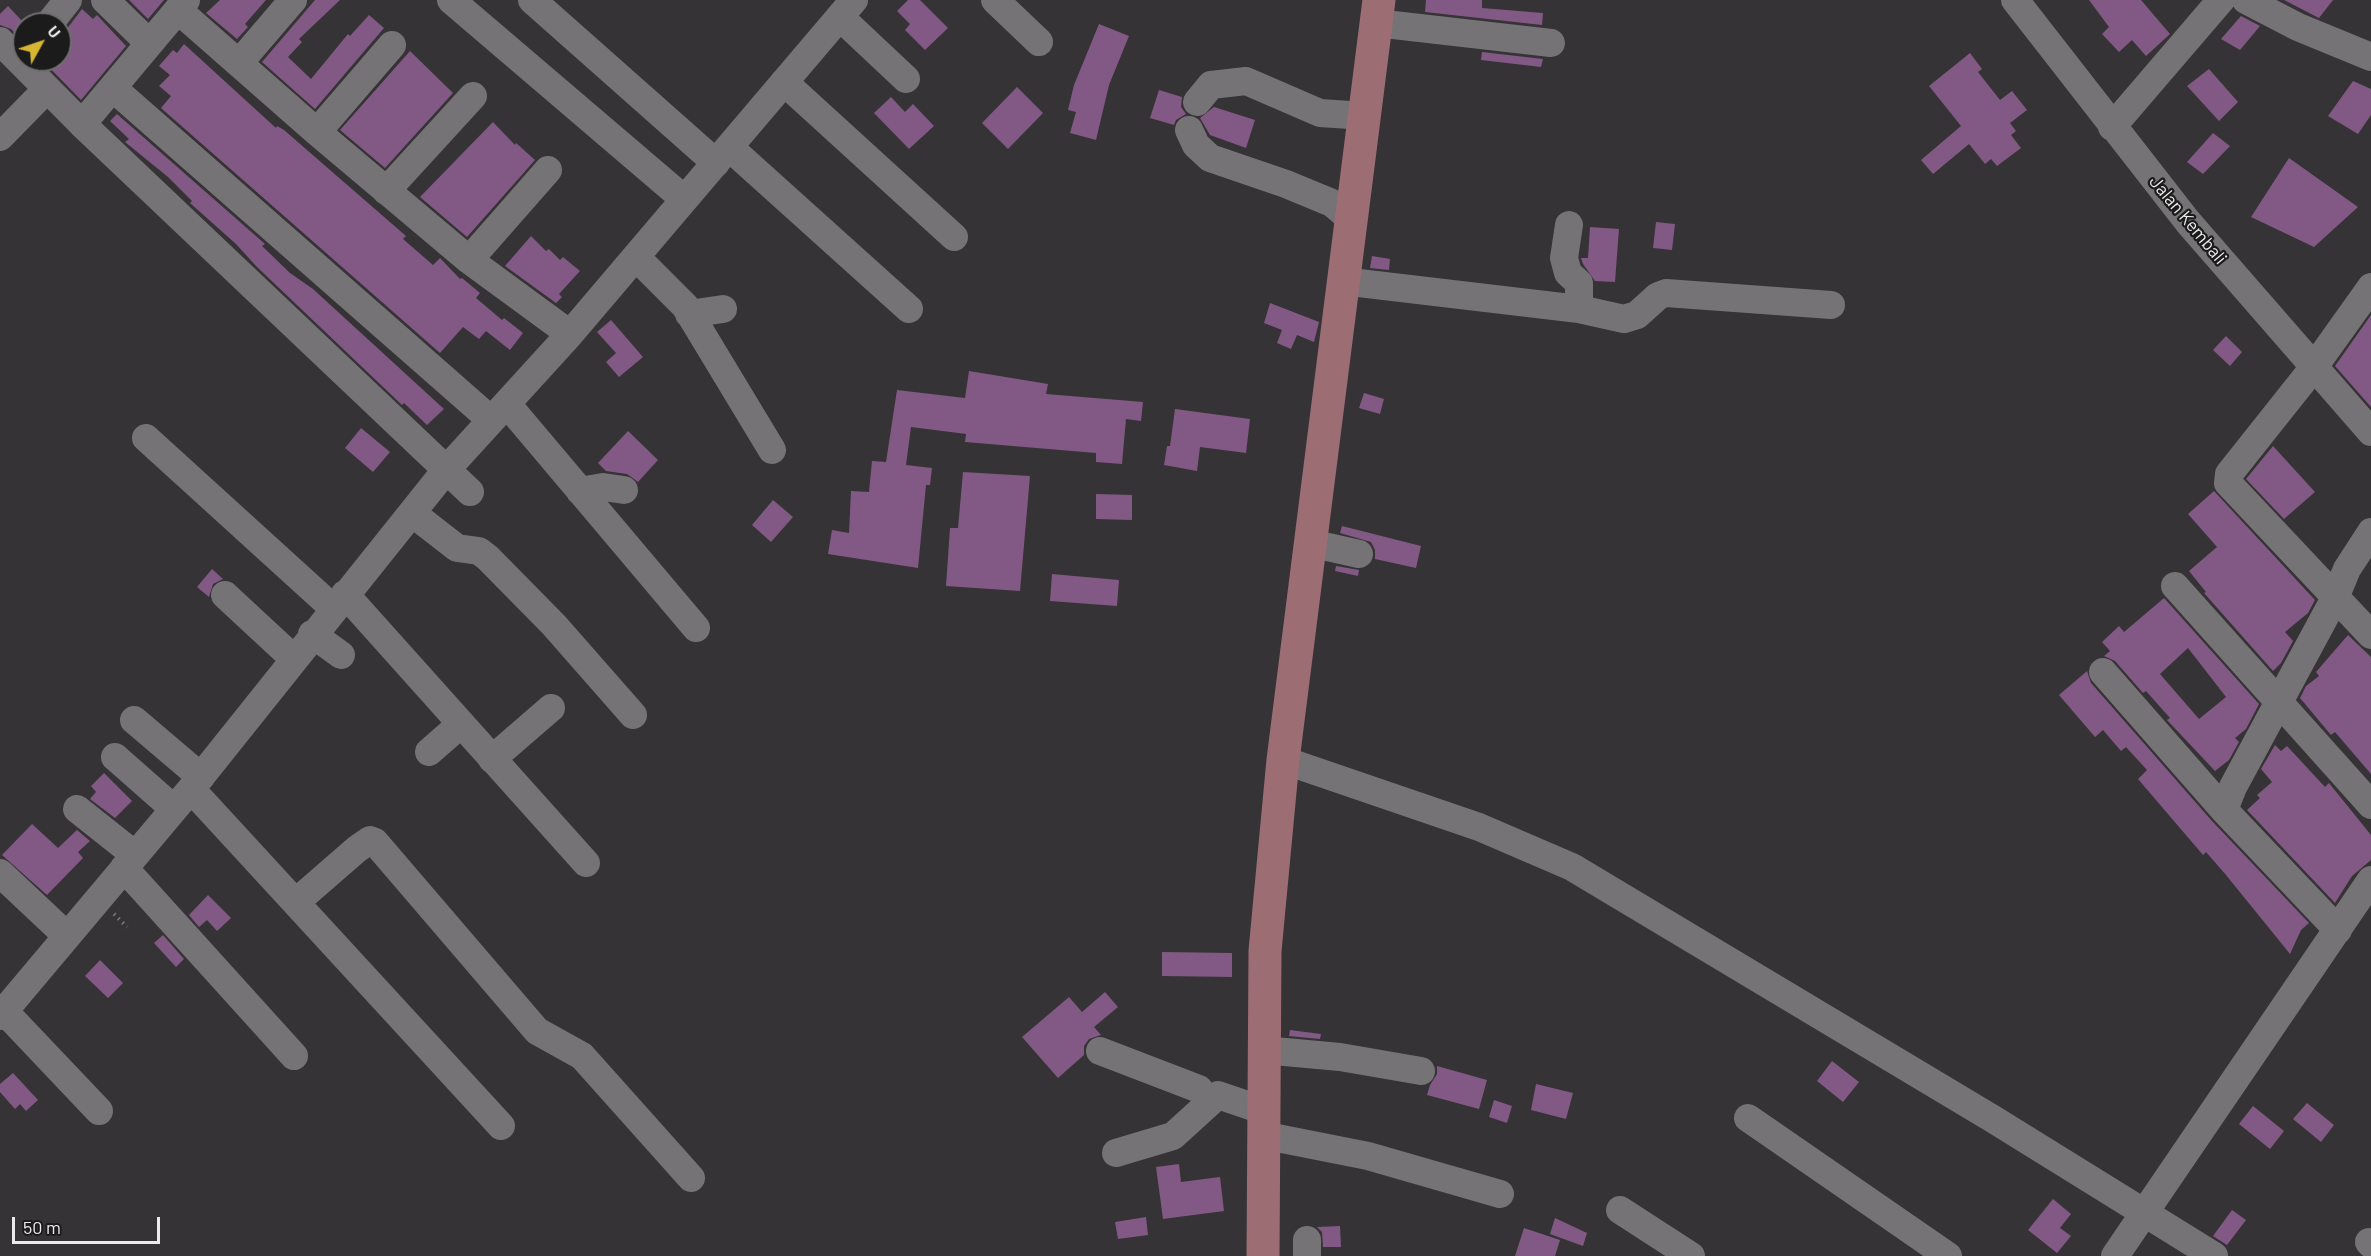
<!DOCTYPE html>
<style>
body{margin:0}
#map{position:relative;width:2371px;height:1256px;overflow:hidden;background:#353335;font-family:Barlow,sans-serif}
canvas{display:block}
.north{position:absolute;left:12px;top:12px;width:60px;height:60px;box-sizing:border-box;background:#1c1b1c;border:2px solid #6f6e6f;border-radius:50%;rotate:50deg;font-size:16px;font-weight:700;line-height:24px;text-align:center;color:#ecebec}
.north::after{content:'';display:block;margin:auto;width:21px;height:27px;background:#d6b534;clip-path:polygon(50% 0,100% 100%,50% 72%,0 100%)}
.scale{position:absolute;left:12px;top:1217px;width:148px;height:27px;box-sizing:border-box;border:3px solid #ecebec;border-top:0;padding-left:8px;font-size:18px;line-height:21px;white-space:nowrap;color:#ecebec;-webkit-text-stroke:4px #1c1b1c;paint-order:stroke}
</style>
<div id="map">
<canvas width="2371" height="1256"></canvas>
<div class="north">U</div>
<div class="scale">50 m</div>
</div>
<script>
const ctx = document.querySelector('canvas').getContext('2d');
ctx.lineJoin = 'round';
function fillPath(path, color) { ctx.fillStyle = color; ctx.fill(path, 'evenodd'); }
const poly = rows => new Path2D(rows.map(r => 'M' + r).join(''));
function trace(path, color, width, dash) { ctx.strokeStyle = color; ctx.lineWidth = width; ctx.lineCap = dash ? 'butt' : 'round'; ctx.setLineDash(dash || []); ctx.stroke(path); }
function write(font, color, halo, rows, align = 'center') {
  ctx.font = font + ' Barlow,sans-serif'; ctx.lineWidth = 4.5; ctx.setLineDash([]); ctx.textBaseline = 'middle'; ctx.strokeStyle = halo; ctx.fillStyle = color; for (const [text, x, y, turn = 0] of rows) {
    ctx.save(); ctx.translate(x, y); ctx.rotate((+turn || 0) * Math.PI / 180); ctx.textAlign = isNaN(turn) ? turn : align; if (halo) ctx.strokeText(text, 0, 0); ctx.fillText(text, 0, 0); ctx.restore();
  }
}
fillPath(poly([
 [129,0,164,0,148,19],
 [220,0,266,0,245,24,248,27,237,39,206,13],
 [315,0,340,0,299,39,302,42,288,57,311,79,348,34,350,36,369,15,384,28,315,109,262,62],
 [908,0,920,0,948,28,925,50,905,30,910,24,897,11],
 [1426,0,1482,0,1482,8,1543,13,1542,25,1425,12],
 [2089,0,2141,0,2170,34,2146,56,2132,40,2119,52,2102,34,2109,27],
 [2284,0,2333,0,2319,18],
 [8,6,24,23,24,42,11,29,0,25,0,14],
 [82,9,93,19,97,15,126,46,81,100,42,60,60,60,60,38],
 [2241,16,2260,26,2240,50,2221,39],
 [1099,24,1129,36,1109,85,1096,140,1070,133,1076,112,1068,110,1074,85],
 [184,44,276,128,277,126,284,130,406,236,403,239,433,265,440,258,460,279,462,278,480,293,476,298,502,320,504,318,523,333,510,350,486,331,479,339,463,327,440,353,161,108,171,96,159,86,170,75,159,66,173,50,177,53],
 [410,51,453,93,385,168,340,130],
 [1482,52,1543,59,1541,67,1481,60],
 [1970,53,1982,69,1978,72,2000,100,2012,91,2027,110,2010,123,2016,131,2011,135,2021,148,1997,166,1991,159,1985,164,1969,144,1933,174,1921,160,1961,126,1929,86],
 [2209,69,2238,102,2219,121,2187,86],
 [2353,81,2371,89,2371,115,2358,134,2328,116],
 [1017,87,1043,113,1008,149,982,123],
 [1159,90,1182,97,1181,107,1186,114,1176,120,1174,125,1150,118],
 [891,97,905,112,913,104,934,126,909,149,874,113],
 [1214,107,1255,120,1246,148,1210,135,1200,118],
 [117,114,265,244,262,246,290,273,313,289,444,409,427,425,404,403,402,405,256,266,236,244,190,203,192,201,168,177,125,142,129,139,110,121],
 [493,122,515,145,516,143,535,160,467,237,420,197],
 [2213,133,2230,146,2203,174,2187,162],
 [2289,158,2358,207,2314,247,2251,217],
 [1656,222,1675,224,1672,250,1653,248],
 [1590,227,1619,229,1615,282,1595,281,1583,264,1581,258,1588,258],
 [531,236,546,251,549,249,560,260,563,257,580,271,559,294,562,297,556,303,505,266],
 [1372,256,1390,259,1389,270,1370,268],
 [1270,303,1319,322,1314,342,1297,335,1291,349,1277,343,1282,330,1264,323],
 [2371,315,2371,407,2335,366],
 [611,320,643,357,619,377,606,362,616,353,597,332],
 [2226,336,2242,352,2230,366,2213,350],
 [969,371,1048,384,1046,394,1143,402,1141,421,1126,419,1122,464,1096,462,1096,453,965,442,966,434,911,427,906,465,932,468,930,485,926,485,918,568,828,554,832,530,849,533,851,491,869,492,872,461,886,462,897,390,965,398],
 [1364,393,1384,399,1380,414,1359,408],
 [1175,409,1250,419,1246,453,1200,447,1197,471,1164,465,1167,446,1170,446],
 [361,428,390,452,373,472,345,448],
 [628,431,658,460,638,482,627,474,606,471,598,463],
 [2273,446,2315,492,2284,519,2246,479],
 [963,472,1030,476,1020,591,946,586,950,528,958,528],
 [2214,491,2315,600,2308,613,2285,632,2293,641,2281,663,2273,671,2204,593,2206,592,2189,571,2217,547,2188,514],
 [1096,494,1132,495,1132,520,1096,519],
 [773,500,793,517,771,542,752,525],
 [1342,526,1421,546,1416,568,1375,559,1375,550,1371,542,1340,533],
 [1336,566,1359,570,1358,576,1335,571],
 [212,569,223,579,213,584,209,597,197,587],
 [1052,574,1119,580,1117,606,1050,601],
 [2164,598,2259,704,2246,729,2235,738,2239,742,2229,760,2215,771,2167,720,2170,718,2146,691,2143,693,2115,661,2104,656,2110,651,2102,642,2119,626,2124,632],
 [2188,648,2226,697,2199,719,2160,674],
 [2348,635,2371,657,2371,774,2335,732,2331,735,2300,698,2306,686,2319,676,2316,672],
 [2087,671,2091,683,2212,821,2309,923,2301,930,2290,954,2226,875,2206,852,2203,855,2138,779,2147,770,2126,747,2121,751,2103,730,2095,737,2059,695],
 [2275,745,2281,751,2287,746,2325,787,2329,783,2371,835,2371,860,2352,876,2335,903,2247,810,2260,798,2257,795,2272,782,2261,769],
 [104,773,132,801,115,818,90,799,96,792,91,786],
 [32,824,58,848,77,830,90,841,78,852,83,858,47,895,2,855],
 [208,895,231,918,217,931,207,920,199,927,189,915],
 [163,935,184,959,176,967,154,943],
 [1162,952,1232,953,1232,977,1162,976],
 [100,960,123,983,108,998,85,976],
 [1105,992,1118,1007,1094,1027,1101,1035,1089,1039,1084,1046,1084,1055,1058,1078,1022,1037,1069,997,1082,1012],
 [1290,1030,1321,1034,1320,1039,1289,1036],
 [1832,1061,1859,1082,1843,1102,1817,1081],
 [1437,1066,1487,1080,1479,1109,1427,1095,1430,1085,1437,1074],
 [13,1073,38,1100,26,1111,20,1104,15,1109,0,1092,0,1084],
 [1536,1084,1573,1093,1566,1119,1531,1110],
 [1494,1100,1512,1106,1507,1123,1489,1117],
 [2307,1103,2334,1125,2321,1142,2293,1119],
 [2253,1106,2284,1131,2270,1149,2239,1124],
 [1179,1164,1181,1182,1220,1177,1224,1211,1163,1219,1156,1167],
 [2053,1199,2071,1214,2060,1228,2071,1236,2057,1253,2028,1230],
 [2232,1210,2246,1220,2227,1245,2213,1236],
 [1146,1217,1148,1235,1118,1239,1115,1222],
 [1555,1218,1587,1233,1583,1246,1550,1234],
 [1340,1226,1341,1247,1323,1247,1322,1232,1317,1227],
 [1524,1228,1560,1240,1555,1256,1515,1256]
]), '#825984');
trace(poly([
 [114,914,127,927]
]), '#7a787a', 4, [1.5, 4.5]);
trace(poly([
 [105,0,149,43],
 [451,0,684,199],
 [532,0,716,163],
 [995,0,1039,42],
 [2015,0,2188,222,2371,432],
 [2246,0,2298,27,2371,57],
 [178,10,317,132,469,260,570,334],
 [840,17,906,79],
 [1376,23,1551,43],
 [49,24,68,0],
 [0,41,82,124,470,492],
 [239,63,293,0],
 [784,82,954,237],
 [114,89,491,420],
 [1197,102,1211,85,1246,81,1320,113,1365,116],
 [82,124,186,0],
 [2112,127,2221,0],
 [1189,130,1196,145,1210,158,1286,184,1332,203,1351,219],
 [317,132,392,45],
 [0,137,47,89],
 [729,147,909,309],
 [386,191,473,96],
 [1569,225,1564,258,1568,273,1579,283,1579,309],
 [636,257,685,306,772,450],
 [469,260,548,170],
 [1342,281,1579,309,1624,319,1637,315,1658,296,1666,293,1831,305],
 [2371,287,2314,367,2229,474,2228,483,2371,635],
 [689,314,723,309],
 [507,404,696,628],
 [146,438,333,608],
 [580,491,603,487,624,490],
 [412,513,457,548,479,551,488,558,554,625,633,715],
 [1310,543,1359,554],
 [2175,586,2371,805],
 [345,594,586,863],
 [225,595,294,659],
 [312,634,341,655],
 [2103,672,2224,810,2338,930],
 [134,720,201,777],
 [429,752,461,724],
 [115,757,174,809],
 [492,759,551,708],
 [1283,760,1479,827,1572,867,1993,1119,2214,1256],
 [191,789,501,1126],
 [77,809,135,855],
 [2224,810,2233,787,2335,598,2347,569,2371,532],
 [124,868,294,1056],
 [0,873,67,936],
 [296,902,357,849,370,840,375,842,537,1031,582,1056,691,1178],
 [4,1011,99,1111],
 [0,1016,191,789,446,470,570,334,854,0],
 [1263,1050,1340,1057,1421,1071],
 [1100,1051,1199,1089],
 [1748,1118,1948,1256],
 [1262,1135,1368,1156,1500,1194],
 [1116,1153,1173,1136,1218,1095,1262,1110],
 [1620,1210,1691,1256],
 [1307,1240,1307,1256],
 [2369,1242,2371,1244],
 [2115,1256,2371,880]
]), '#767376', 28);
trace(poly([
 [1263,1256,1265,951,1283,760,1379,0]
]), '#9c6e73', 33);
write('18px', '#ecebec', '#1c1b1c', [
 ["Jalan Kembali",2188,220,50]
]);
</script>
